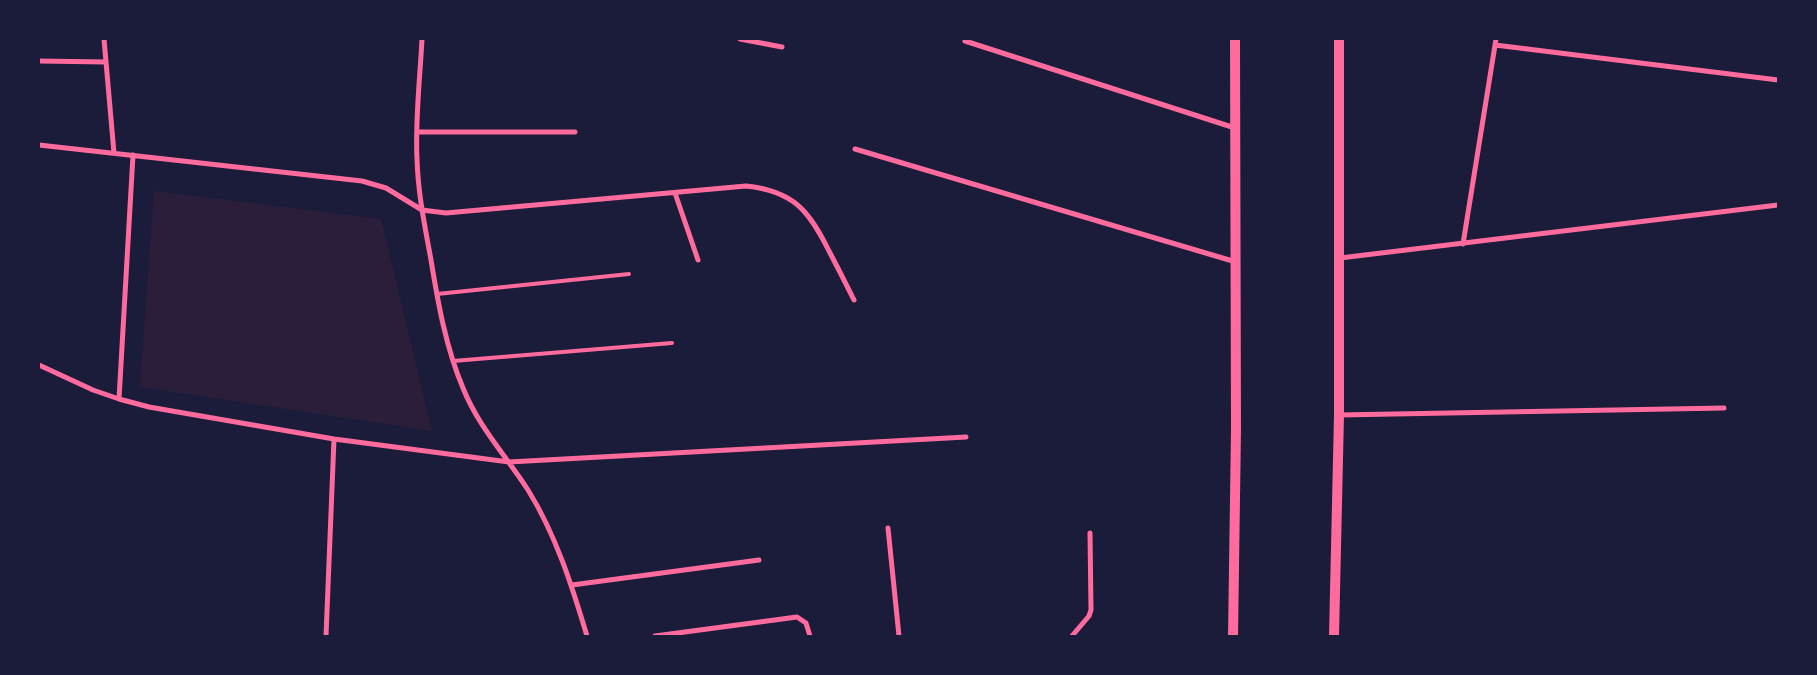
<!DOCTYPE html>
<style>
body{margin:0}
#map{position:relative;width:1817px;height:675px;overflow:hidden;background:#1b1b3a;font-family:"IBM Plex Sans",sans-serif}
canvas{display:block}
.frame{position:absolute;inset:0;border:40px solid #1b1b3a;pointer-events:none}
</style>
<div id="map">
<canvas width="1817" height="675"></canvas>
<div class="frame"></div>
</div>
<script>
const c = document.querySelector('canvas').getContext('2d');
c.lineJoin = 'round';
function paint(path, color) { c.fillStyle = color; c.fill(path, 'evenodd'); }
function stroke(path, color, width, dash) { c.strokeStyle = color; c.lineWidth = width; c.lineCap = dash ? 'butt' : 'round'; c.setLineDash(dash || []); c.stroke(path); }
const green = new Path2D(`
 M154 191 381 219 432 431 140 387Z`);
const service = new Path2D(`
 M437 294 629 274
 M453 361 672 343`);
const minor = new Path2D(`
 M104 39 114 153
 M422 39C420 79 415 119 417 159 418 194 425 227 431 260 438 303 446 348 463 388 478 426 506 456 528 490 556 535 572 586 587 636
 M740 39 782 47
 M965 41 1235 128
 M1495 45 1778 80
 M39 61 106 62
 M417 132H575
 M39 145 362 181 386 188 422 210 446 213 746 186C794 191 809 211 829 251 838 268 846 284 854 300
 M855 149 1236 262
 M133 155 119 399 149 407 334 439 509 462 966 437
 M675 193 698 260
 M1463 244 1496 39
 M1340 258 1778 205
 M39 365 93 390 119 399
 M1339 415 1724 408
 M888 528 899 636
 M572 585 759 560
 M326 636 334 439
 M655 636 797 617 806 623 810 636
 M1072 636 1089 616 1091 610 1090 533`);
const secondary = new Path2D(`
 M1233 636 1236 429 1235 39
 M1334 636 1339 415V39`);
paint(green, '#2a1e3b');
stroke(service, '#ff6b9d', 4);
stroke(minor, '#ff6b9d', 5);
stroke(secondary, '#ff6b9d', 10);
</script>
